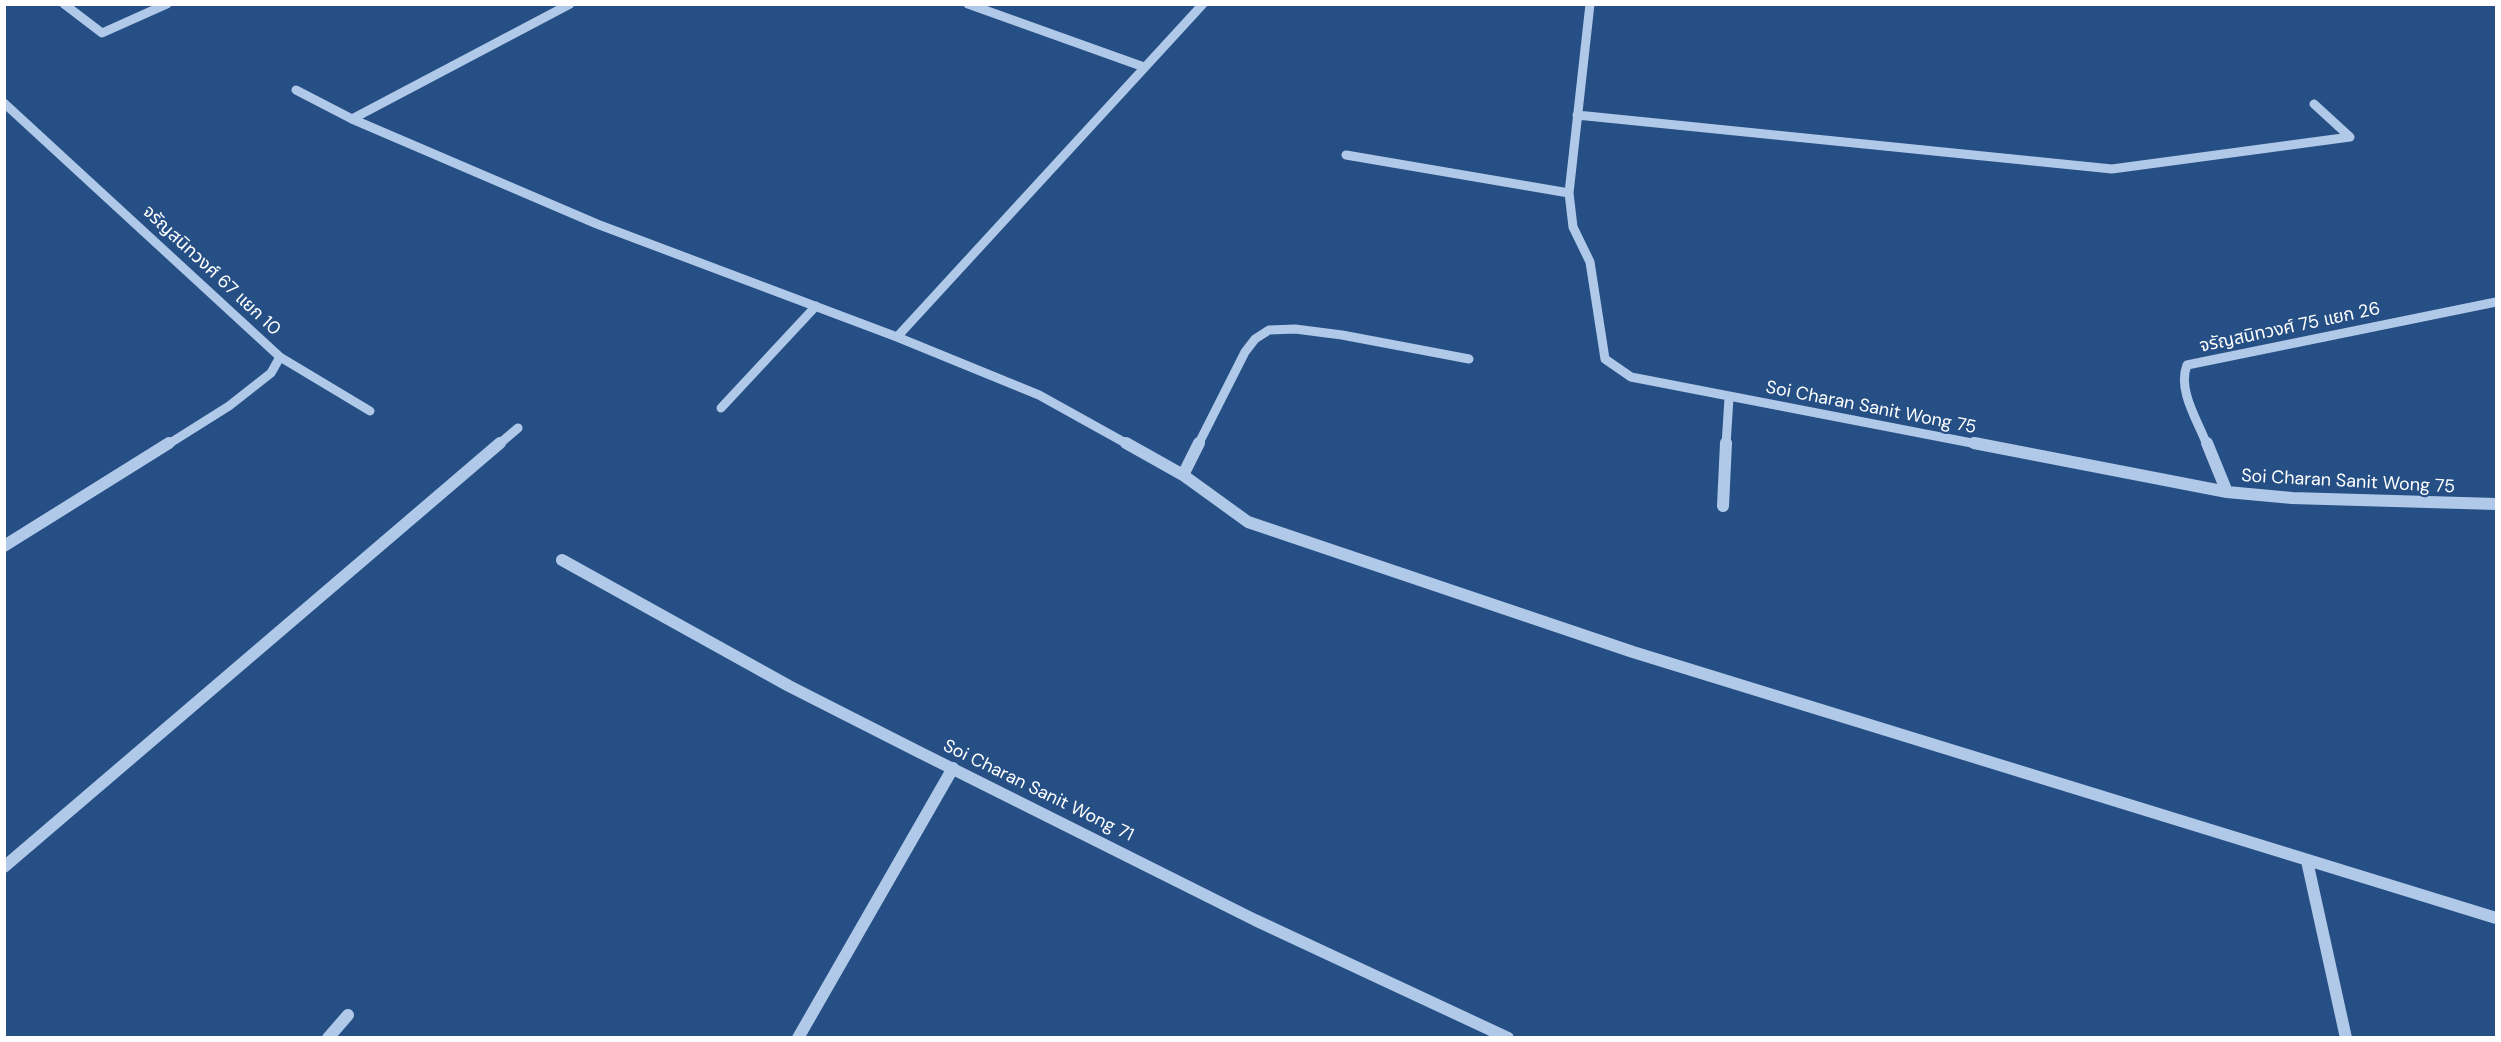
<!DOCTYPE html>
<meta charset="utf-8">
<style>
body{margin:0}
#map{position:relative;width:2501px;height:1042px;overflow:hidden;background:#265085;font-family:"DM Sans",sans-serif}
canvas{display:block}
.frame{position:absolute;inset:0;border:6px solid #fff;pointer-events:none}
</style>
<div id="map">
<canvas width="2501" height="1042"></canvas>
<div class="frame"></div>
</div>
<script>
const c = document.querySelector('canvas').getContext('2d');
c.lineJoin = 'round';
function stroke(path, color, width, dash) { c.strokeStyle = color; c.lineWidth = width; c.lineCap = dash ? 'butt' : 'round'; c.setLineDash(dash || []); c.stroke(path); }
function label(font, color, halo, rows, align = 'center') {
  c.font = font + ' "DM Sans","Noto Sans Thai",sans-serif'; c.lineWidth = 4.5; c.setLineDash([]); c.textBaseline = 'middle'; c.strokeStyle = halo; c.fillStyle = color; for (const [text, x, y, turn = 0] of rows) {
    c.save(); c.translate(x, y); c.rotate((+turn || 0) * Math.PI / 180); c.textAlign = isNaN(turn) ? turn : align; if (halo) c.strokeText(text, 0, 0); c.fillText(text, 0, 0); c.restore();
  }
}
const minorFar1 = new Path2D(`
 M64 4 102 33 167 4
 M968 4 1144 67
 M1590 4 1569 193 1573 227 1590 262 1605 359 1631 377 1982 445
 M296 90 352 119 597 224 897 337 1039 395 1129 445
 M4 103 280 357 271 373 229 406 167 445
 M2314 104 2350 137
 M1577 115 2112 169 2350 137
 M352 119 570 4
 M1346 155 1569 193
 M897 337 1203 4
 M280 357 370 411
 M721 408 816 306
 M498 445 518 428
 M1198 445 1245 352 1255 339 1269 330 1295 329 1342 335 1469 359
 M1726 445 1729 398
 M2207 445C2198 421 2177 390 2187 365L2496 302`);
const minor = new Path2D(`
 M1126 443 1183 475 1248 522 1633 652 2496 918
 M1974 443 2227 492 2292 498 2496 504
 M2207 443 2227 492
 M1183 475 1199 443
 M1723 506 1726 443
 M4 546 169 443
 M562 560 789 686 917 751 1255 920 1508 1038
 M2307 861 2346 1038
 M4 867 500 443
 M328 1038 348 1015
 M798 1038 953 768`);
const streetNames = [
 ["จรัญสนิทวงศ์ 67 แยก 10",211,271,43],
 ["จรัญสนิทวงศ์ 75 แยก 26",2290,328,-12],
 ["Soi Charan Sanit Wong 75",1871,408,11],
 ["Soi Charan Sanit Wong 75",2348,482,3],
 ["Soi Charan Sanit Wong 71",1038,791,26]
];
stroke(minorFar1, '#b0c9e8', 9);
stroke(minor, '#b0c9e8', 12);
label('18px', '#fff', '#265085', streetNames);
</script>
